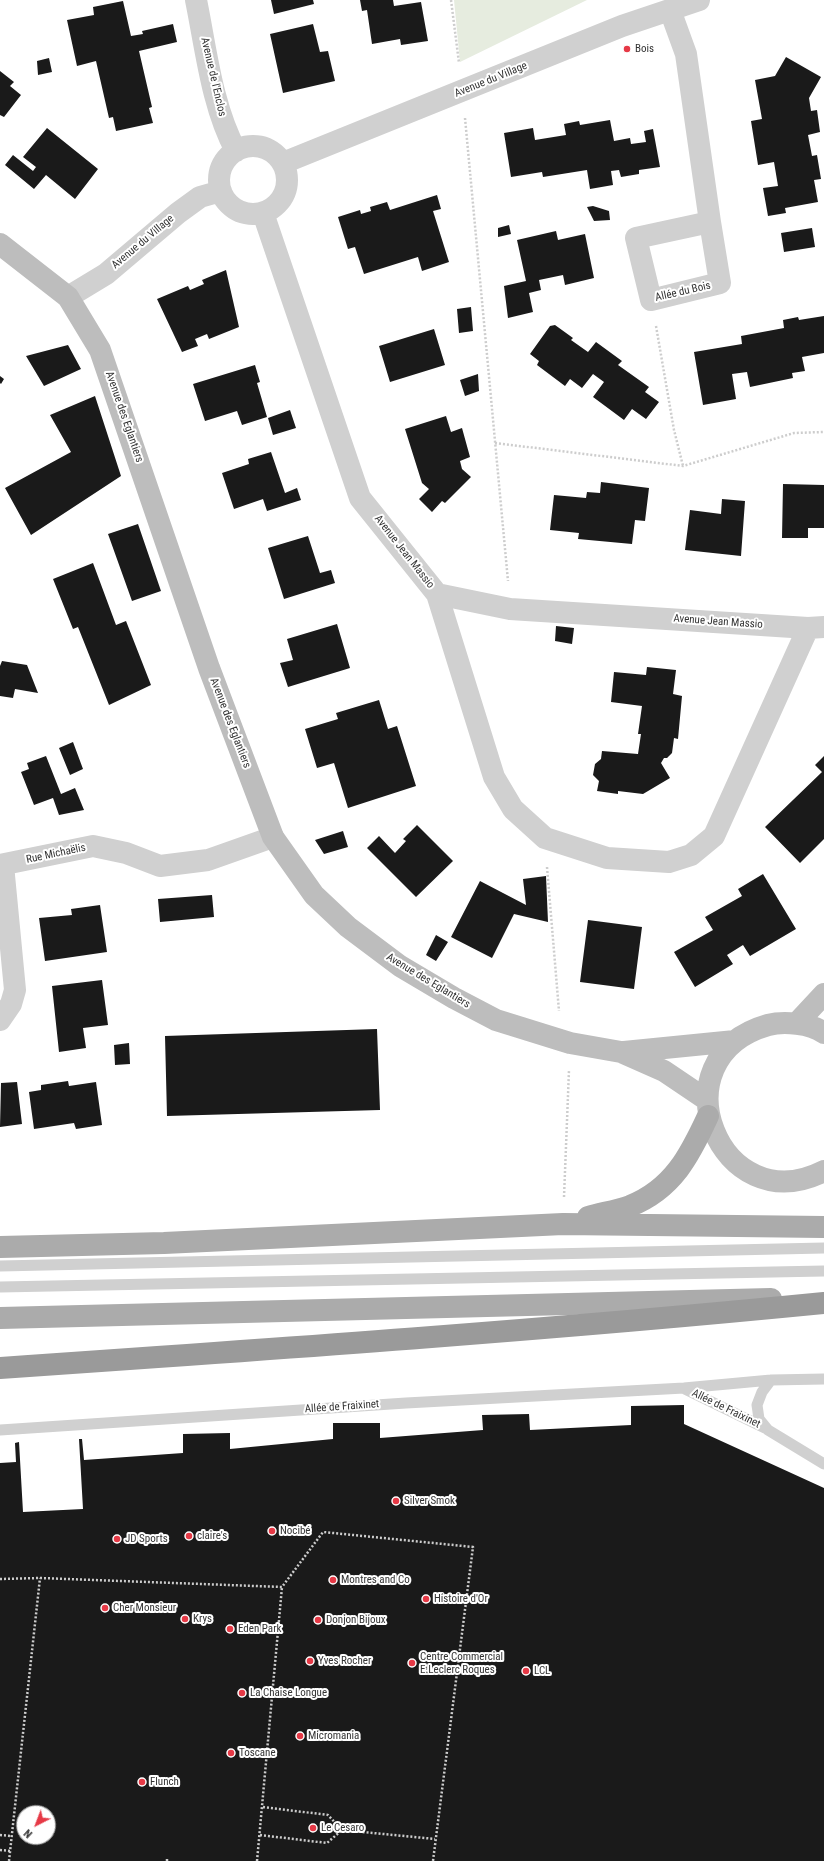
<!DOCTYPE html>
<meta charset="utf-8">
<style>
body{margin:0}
#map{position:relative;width:824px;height:1861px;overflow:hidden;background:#fff;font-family:"Roboto Condensed",sans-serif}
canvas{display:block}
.north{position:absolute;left:16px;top:1805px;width:40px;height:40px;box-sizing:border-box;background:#fff;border:1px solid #adadad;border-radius:50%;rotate:222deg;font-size:11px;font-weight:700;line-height:16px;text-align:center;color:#333}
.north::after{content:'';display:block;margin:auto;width:14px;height:18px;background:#e63946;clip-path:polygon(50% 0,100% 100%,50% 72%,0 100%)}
</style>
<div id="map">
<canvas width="824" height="1861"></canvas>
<div class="north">N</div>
</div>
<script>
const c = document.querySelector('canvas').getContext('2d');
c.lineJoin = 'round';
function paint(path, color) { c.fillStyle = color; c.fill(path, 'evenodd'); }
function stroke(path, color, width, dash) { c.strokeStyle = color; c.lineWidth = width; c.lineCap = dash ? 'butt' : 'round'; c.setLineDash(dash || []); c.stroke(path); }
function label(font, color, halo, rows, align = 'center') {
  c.font = font + ' "Roboto Condensed",sans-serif'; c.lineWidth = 4; c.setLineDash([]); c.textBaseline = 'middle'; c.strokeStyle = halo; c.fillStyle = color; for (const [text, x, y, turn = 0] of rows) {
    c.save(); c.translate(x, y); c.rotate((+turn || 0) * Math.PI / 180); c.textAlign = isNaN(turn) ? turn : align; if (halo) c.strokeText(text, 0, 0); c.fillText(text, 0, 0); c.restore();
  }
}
const green = new Path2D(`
 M454 0H587L460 62Z`);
const building = new Path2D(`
 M271 0H313L314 4 274 14Z
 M360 0H393L394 6 421 2 428 41 401 45 400 39 372 44 367 10 362 11Z
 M123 1 131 36 143 34 142 31 173 24 177 42 139 51 152 107 149 108 153 123 116 131 113 117 109 118 96 61 77 66 67 20 94 15 93 7Z
 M313 24 320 52 328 51 335 81 283 93 270 34Z
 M786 57 821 77 809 98 811 111 817 110 820 132 808 135 812 156 817 155 821 179 814 180 818 202 785 208 786 213 768 216 763 188 778 186 774 162 758 165 751 121 762 119 755 80 775 76Z
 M49 58 52 72 38 75 37 61Z
 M0 71 14 82 10 86 21 95 4 117 0 115Z
 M610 120 614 141 630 138 631 144 646 142 644 131 653 129 660 167 639 170V174L621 177 619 170 611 171 613 185 590 189 587 170 543 177 542 172 511 177 504 133 533 128 535 140 566 135 564 124 579 121 580 125Z
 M47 128 98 169 75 199 46 175 34 189 5 165 13 155 33 171 36 167 23 157Z
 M437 195 441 209 433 211 449 262 422 271 418 257 364 274 355 247 348 249 338 217 360 210 361 214 371 211 370 207 387 202 390 210Z
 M593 206 609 211 610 220 594 221 587 207Z
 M509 225 511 234 498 237V228Z
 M812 228 815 247 784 252 781 233Z
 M556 231 558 240 585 234 594 278 565 285 563 275 539 280 541 290 529 293 533 312 508 318 504 286 526 281 517 240Z
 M226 270 239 327 209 339 207 334 195 339 198 346 182 352 157 299 188 286 190 290 204 284 202 280Z
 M471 307 473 331 459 333 457 309Z
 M824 316V353L802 357 805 371 792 373 793 378 750 387 747 372 732 374 736 399 703 405 694 352 742 344 741 336 784 328 783 320 798 317 799 320Z
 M555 325 573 338 571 340 588 352 596 342 622 361 618 365 649 387 645 392 659 402 646 419 632 409 624 420 593 397 604 382 593 374 582 388 570 379 565 386 537 365 539 361 530 354 550 326Z
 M434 329 445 365 390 382 379 346Z
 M68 345 81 369 44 386 26 356Z
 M255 365 260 382 257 383 267 417 242 425 237 411 205 421 193 384Z
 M478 374 479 391 465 396 460 380Z
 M0 376 4 379 1 384 0 383Z
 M95 396 121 476 31 535 5 488 71 452 50 415Z
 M290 410 296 428 273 435 268 418Z
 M446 416 451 432 462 428 470 457 460 461 462 469 471 477 445 503 442 501 432 512 419 499 429 489 422 483 405 429Z
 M271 452 285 493 297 488 301 500 267 511 263 499 234 509 222 473 249 464 248 459Z
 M601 482 649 488 645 521 635 520 632 544 578 539 579 533 550 530 554 495 586 498 587 492 600 493Z
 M783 484 824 485V528H808V538H782Z
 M722 499 745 501 741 556 685 550 690 510 721 514Z
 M138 524 161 591 132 601 108 534Z
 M308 536 320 573 331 570 335 583 284 599 268 548Z
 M93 563 116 625 126 621 151 685 109 705 78 627 73 629 53 579Z
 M337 624 350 668 288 687 280 663 293 660 287 639Z
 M556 626 574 628 572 644 555 641Z
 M2 661 27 665 38 693 15 689 13 698 0 696V666Z
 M647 667 676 670 673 694 682 696 678 739 674 738 672 753 667 758H664L661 763 670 778 643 794 618 791V794L597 791 599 781 593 775 595 764 601 759 602 751 638 754 641 734H638L642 706 611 702 614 672 646 675Z
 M379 700 388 729 397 726 416 786 348 808 334 763 317 768 305 729 338 719 336 713Z
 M73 742 83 769 70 775 59 748Z
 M46 756 61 794 75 788 84 810 59 815 53 798 34 805 21 772 29 769 27 763Z
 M824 756V839L800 863 765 827 822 772 815 765Z
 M417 825 453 861 416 897 367 848 379 836 395 853 406 841 403 839Z
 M343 831 348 847 324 854 315 840Z
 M763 874 796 929 750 956 743 945 727 955 733 964 695 987 674 952 713 930 705 917 742 896 738 889Z
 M546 876 548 922 514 914 492 958 451 937 480 881 526 905 523 879Z
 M212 895 214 917 160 922 158 899Z
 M100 905 107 952 45 961 39 918 72 915 71 909Z
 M588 920 642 927 634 989 580 982Z
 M436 935 448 942 436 961 426 955Z
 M102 980 108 1025 83 1028 86 1048 59 1052 52 986Z
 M377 1029 380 1110 167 1116 165 1036Z
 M129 1043 130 1064 115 1065 114 1045Z
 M68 1081 69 1086 96 1082 102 1125 76 1129 74 1123 34 1129 29 1092 41 1090V1085Z
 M17 1082 22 1124 0 1127 1 1083Z
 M684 1405V1424L824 1488V1861H0V1463L16 1462 15 1443 19 1442 23 1512 83 1509 79 1439H82L84 1460 183 1453V1434L230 1433V1449L333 1439V1423H380V1438L483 1430 482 1415 529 1414 530 1430 631 1425V1406ZM24 1813H48V1837H24Z`);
const path = new Path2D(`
 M451 0 459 63
 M465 118 508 581
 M656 326 674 430 683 466
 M495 443 683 466 794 433 824 432
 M547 867 559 1011
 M564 1197 569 1070
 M0 1579 40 1578 282 1587 323 1532 473 1547 433 1861
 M263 1807 328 1815 342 1830
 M0 1835 11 1836
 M260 1835 327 1843 342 1830 435 1839
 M0 1850 11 1851
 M9 1861 40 1578
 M167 1861V1859
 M257 1861 282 1587`);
const lane = new Path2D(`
 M0 1266 824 1248
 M0 1287 824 1271
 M771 1380 762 1392 757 1405 759 1419 768 1430 824 1464
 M685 1389 765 1428
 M0 1430 406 1403 684 1388 771 1380 824 1379`);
const street = new Path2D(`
 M196 0C206 49 212 107 236 151
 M670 10 686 54 710 222 636 238 651 300 720 283 710 222
 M219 180a34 34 0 1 1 68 0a34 34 0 1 1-68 0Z
 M283 163 622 26 699 0
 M263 213 360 498 437 594 510 609 808 628 824 627
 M68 297 106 274 178 213 200 197 221 191
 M437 594 494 777 513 809 545 838 607 858 669 862 691 855 714 836 808 628
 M0 865 93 846 126 853 160 866 208 860 273 837
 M0 1020 11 1004 15 990 3 865`);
const secondary = new Path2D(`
 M0 244 68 297 100 350 209 668 273 837 314 895 348 927 400 966 454 998 496 1020 570 1043 621 1052 664 1071 707 1100
 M797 1023 824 994
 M824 1033C811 1023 783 1021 768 1025 653 1058 720 1224 824 1171
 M624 1052 735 1041`);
const primary = new Path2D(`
 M588 1217C602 1213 616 1211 630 1206 673 1189 690 1155 708 1116
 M0 1247 164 1243 563 1224 824 1227
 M0 1318 771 1299`);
const highway = new Path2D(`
 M0 1368C275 1349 550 1330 824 1303`);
const markers = [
 [627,49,4,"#e63946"],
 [396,1501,4,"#e63946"],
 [272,1531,4,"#e63946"],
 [189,1536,4,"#e63946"],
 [117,1539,4,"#e63946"],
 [333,1580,4,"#e63946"],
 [426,1599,4,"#e63946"],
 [105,1608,4,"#e63946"],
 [185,1619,4,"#e63946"],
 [318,1620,4,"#e63946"],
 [230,1629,4,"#e63946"],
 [310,1661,4,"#e63946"],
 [412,1663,4,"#e63946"],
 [526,1671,4,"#e63946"],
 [242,1693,4,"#e63946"],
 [300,1736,4,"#e63946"],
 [231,1753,4,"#e63946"],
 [142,1782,4,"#e63946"],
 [313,1828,4,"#e63946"]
];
const poiNames = [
 ["Bois",635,49],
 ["Silver Smok",404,1501],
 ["Nocibé",280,1531],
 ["claire's",197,1536],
 ["JD Sports",125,1539],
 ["Montres and Co",341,1580],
 ["Histoire d'Or",434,1599],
 ["Cher Monsieur",113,1608],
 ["Krys",193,1619],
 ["Donjon Bijoux",326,1620],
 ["Eden Park",238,1629],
 ["Centre Commercial",420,1657],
 ["E.Leclerc Roques",420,1670],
 ["Yves Rocher",318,1661],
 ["LCL",534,1671],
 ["La Chaise Longue",250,1693],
 ["Micromania",308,1736],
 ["Toscane",239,1753],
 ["Flunch",150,1782],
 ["Le Cesaro",321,1828]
];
const streetNames = [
 ["Avenue de l'Enclos",213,77,77],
 ["Avenue du Village",491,80,-22],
 ["Avenue du Village",143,242,-40],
 ["Allée du Bois",683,292,-13],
 ["Avenue des Eglantiers",124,417,71],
 ["Avenue Jean Massio",404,552,52],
 ["Avenue Jean Massio",718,622,4],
 ["Avenue des Eglantiers",230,723,69],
 ["Rue Michaëlis",56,854,-12],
 ["Avenue des Eglantiers",428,981,31],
 ["Allée de Fraixinet",342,1407,-4],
 ["Allée de Fraixinet",726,1409,26]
];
paint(green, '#e6ecdf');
paint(building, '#1a1a1a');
stroke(path, '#cdcdcd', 2.5, [2, 2]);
stroke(lane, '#d0d0d0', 11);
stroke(street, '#d0d0d0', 22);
stroke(secondary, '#bdbdbd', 22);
stroke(primary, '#ababab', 22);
stroke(highway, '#9a9a9a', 22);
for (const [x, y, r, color] of markers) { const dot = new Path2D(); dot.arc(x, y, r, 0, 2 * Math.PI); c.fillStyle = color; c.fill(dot); stroke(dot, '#fff', 1.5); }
label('11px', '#333', '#fff', poiNames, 'left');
label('11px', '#333', '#fff', streetNames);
</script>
